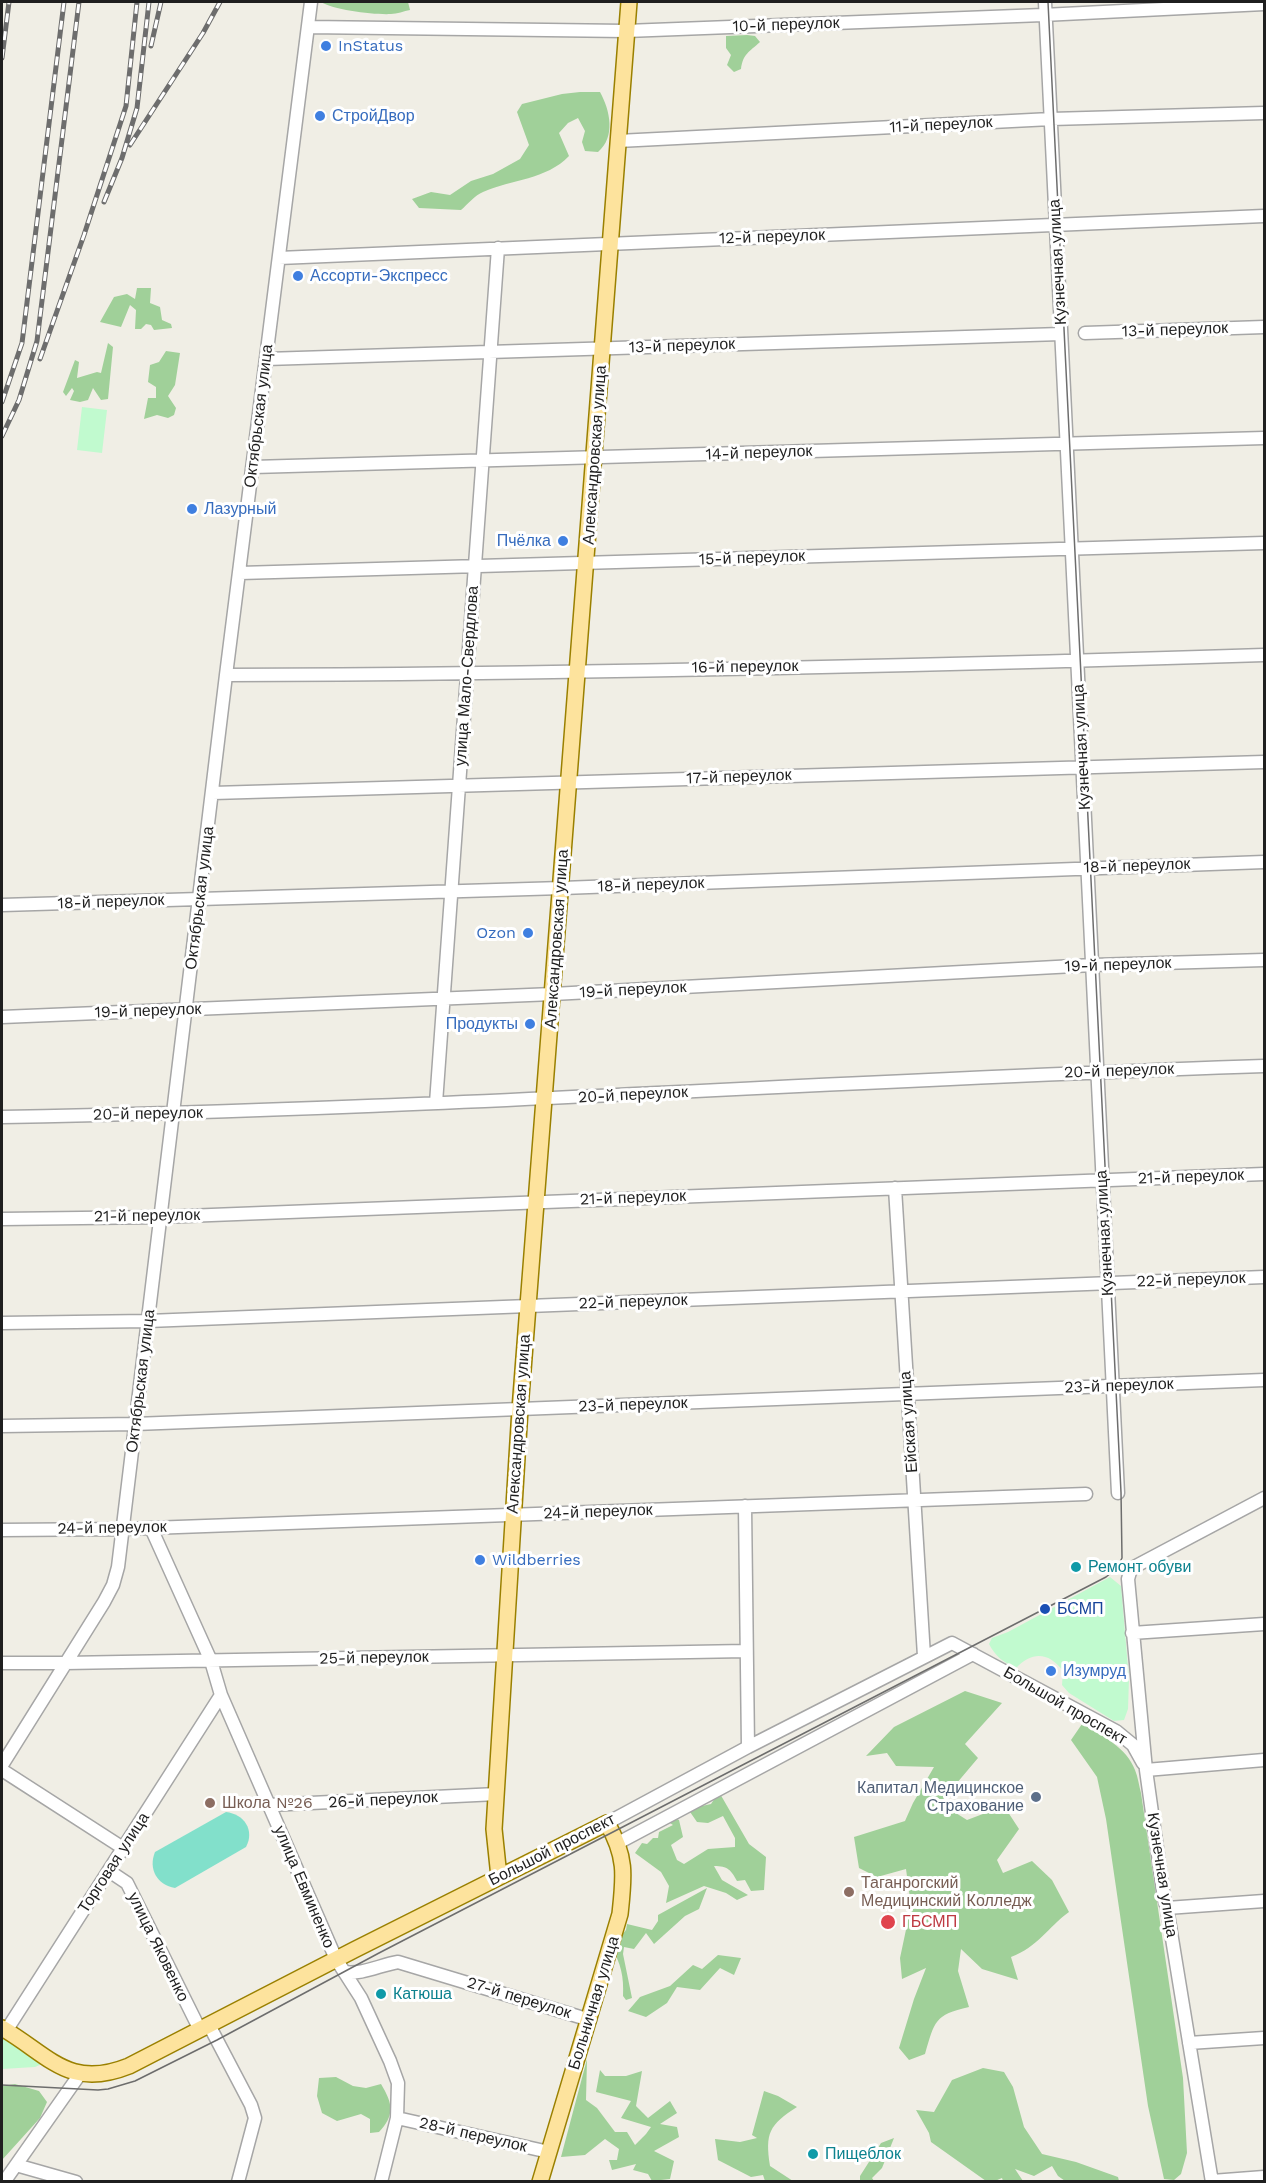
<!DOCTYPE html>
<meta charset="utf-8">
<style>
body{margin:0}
#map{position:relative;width:1266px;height:2183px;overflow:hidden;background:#f0eee5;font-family:"Work Sans",sans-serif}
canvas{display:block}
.frame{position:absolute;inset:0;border:3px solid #1f1f1f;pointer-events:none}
</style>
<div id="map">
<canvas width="1266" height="2183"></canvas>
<div class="frame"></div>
</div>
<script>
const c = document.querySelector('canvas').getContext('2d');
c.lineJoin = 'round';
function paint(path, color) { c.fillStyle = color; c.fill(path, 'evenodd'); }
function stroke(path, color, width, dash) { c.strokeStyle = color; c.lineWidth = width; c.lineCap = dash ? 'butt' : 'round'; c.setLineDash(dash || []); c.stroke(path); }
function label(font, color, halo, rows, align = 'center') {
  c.font = font + ' "Work Sans",sans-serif'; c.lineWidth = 6; c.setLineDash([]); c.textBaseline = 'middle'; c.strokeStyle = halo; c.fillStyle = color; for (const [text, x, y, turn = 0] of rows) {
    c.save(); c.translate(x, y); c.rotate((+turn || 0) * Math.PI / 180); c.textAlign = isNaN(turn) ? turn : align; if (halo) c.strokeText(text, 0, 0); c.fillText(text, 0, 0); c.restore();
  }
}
const forest = new Path2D(`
 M321 2H408L410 10C404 11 397 14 391 14 375 15 333 10 321 2Z
 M747 35 755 36 760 42C749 52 743 54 741 69L734 72 727 65 731 55 726 48V36Z
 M580 92H600C610 110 616 137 598 152L585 151 582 142 585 131 578 118 568 123 559 133 569 156C546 180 512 179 483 192 475 195 468 204 461 210L419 208 412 199 431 192 450 195 471 181 493 174 520 159 529 145 517 112 522 104 562 94Z
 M137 288H151L150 303 160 307 162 320 171 324 172 328 154 330 151 325 146 324 141 329H135L136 310 130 305 121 327 100 322 114 297 127 294 135 299Z
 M108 343 113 347 108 399 101 400 93 388 88 400 80 402 70 400 74 391 72 388 66 396 63 392 75 360 79 362 77 378 97 372 101 373Z
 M166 351 180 353 175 385 168 396 176 408 174 415 168 418 157 415 144 419 148 398H156V387L148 382 150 365 159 362Z
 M965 1691 1002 1703 965 1744 978 1758 940 1803 967 1820 1004 1806 1019 1829 997 1860 1003 1873 1032 1861 1052 1880 1069 1912C1047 1928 1038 1947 1011 1957L1018 1980 982 1969 961 1949 958 1971 969 2007C934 2015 935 2021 925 2054L909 2060 899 2048 914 1999 926 1968 902 1979 900 1958 911 1906 906 1869 877 1877 859 1868 854 1837 905 1821 913 1803 934 1767 896 1766 887 1753 866 1756 894 1727Z
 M1082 1724C1102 1735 1127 1748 1135 1770 1138 1777 1139 1786 1141 1793L1183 2078 1187 2153 1181 2174 1174 2180 1164 2179 1148 2106 1106 1819 1097 1777 1071 1740Z
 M719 1792 749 1844 766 1857 764 1890 751 1891 745 1880 737 1881C731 1870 728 1866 714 1866L722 1880 748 1895 737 1900 726 1893 704 1886 666 1903 669 1886 661 1872 635 1853 642 1843 647 1844 653 1838H658L659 1832 673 1825 667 1821 675 1818 679 1820 683 1837 671 1845 677 1860 684 1864 708 1849 735 1847V1838L723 1816 708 1823 697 1822 688 1809 711 1804Z
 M707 1888 699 1909 685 1916 654 1944 646 1933 634 1949 624 1947 623 1954 632 1998 626 2000 623 1996C624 1977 621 1963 611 1947L626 1930 627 1924 652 1930 658 1921V1915Z
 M718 1955 741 1958 734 1975 720 1968 700 1990 677 1987 667 2003 646 2017 628 2011 640 1997 670 1986 693 1965 702 1969Z
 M587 2059 586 2100 597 2108 615 2132H627L635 2145 646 2134 651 2127 621 2118 631 2101 596 2092 600 2070 605 2076H626L642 2071 636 2106 648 2118 670 2101 677 2113 660 2124 677 2127 679 2137 654 2151 674 2161 670 2179 652 2181 648 2174 633 2170 636 2164 612 2170 609 2160H617L619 2149 605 2139 585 2155 561 2157Z
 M983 2068 1004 2072 1013 2087 1024 2127 1042 2154 1076 2162 1118 2177 1119 2181H1065L1058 2176 1052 2166 1034 2176 1015 2169 1023 2181H1003L1002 2178 995 2181H986L931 2142 929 2133 916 2110 934 2112 952 2080Z
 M336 2077 353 2086 366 2088 381 2084C393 2104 395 2115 379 2132L370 2133V2119L361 2114 337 2121 322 2113 317 2096 319 2078Z
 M15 2084 39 2091 47 2102 40 2118 2 2160V2086Z
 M764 2091 778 2096 797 2107C769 2125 765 2133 770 2166L793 2181H765L763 2175 751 2177 718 2160 715 2139 740 2142 757 2138 752 2135Z
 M894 2138 882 2168 872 2178 874 2181H860V2176L881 2143Z`);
const park = new Path2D(`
 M82 407 107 410 102 453 77 450Z
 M1110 1577 1121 1586 1129 1679 1128 1709 1124 1720 1114 1721 1069 1693 1062 1685 1063 1671C1049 1652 1032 1651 1016 1668 1004 1663 995 1656 989 1644L992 1638 1008 1632Z
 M2 2034 44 2063 35 2067 2 2069Z`);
const pitch = new Path2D(`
 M226 1812C244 1814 255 1830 246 1847L175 1888C157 1885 148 1869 155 1852Z`);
const minor = new Path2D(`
 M1045 2 1118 1493
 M308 27 626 31 1043 15 1264 4
 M618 141 1051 119 1264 113
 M279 258 1264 216
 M1085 333 1264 327
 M266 359 1061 334
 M253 467 1264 438
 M240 573 1264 543
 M226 675C572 674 919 666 1264 655
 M213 793 1264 762
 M2 905 562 888 1264 862
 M2 1017 553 994 1093 965 1264 960
 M436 1103 498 248
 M2 1117C423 1110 843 1080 1264 1066
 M895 1188 924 1656
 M2 1219 160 1217 1264 1174
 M2 1323 148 1321 1264 1277
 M2 1426 135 1424 1264 1380
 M745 1506 748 1747
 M151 1528 211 1661 221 1695 336 1959 361 1998 390 2061 398 2083 397 2118 381 2182
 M2 1530 123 1529 1086 1494
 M1132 1633 1264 1624
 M2 1663H65L746 1651
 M2 1765 104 1602 113 1585 118 1567 226 675 311 2
 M2 1770 123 1848
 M1146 1770 1264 1760
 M269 1805 497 1794
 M607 1823 748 1747 952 1643 1116 1731 1133 1745 1143 1763
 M618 1843 973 1654
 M109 1871 127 1883 200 2030
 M1167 1908 1264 1901
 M344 1972C362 1975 380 1965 398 1962L590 2020
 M209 2025 251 2105 255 2118 238 2182
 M6 2031 221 1695
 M1189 2043 1264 2038
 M397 2118 549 2152
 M16 2165 76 2182
 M1212 2181 1264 2177
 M4 2182 80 2074
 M1212 2182 1167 1908 1164 1898 1146 1770 1128 1579 1130 1572 1134 1567 1264 1498`);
const major = new Path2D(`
 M499 1877 494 1829 520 1409 629 2
 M2 2028C50 2056 69 2090 129 2066L354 1950 607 1823C627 1857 624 1877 620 1914L540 2182`);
const tram = new Path2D(`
 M2 2085 98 2090 108 2089 135 2081 217 2040 379 1953 1106 1577 1116 1569 1122 1558 1121 1492 1048 2`);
const rail = new Path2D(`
 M151 46 161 2
 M2 58 9 2
 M130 145 203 33 220 2
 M104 202 122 158 137 108 149 2
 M40 359 84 235 126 106 137 2
 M2 402 22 343 64 2
 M2 436 19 400 37 341 79 2`);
const markers = [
 [326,46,6,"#3f7fe0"],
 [320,116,6,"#3f7fe0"],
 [298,276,6,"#3f7fe0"],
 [192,509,6,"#3f7fe0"],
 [563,541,6,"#3f7fe0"],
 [528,933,6,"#3f7fe0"],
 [530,1024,6,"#3f7fe0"],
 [480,1560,6,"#3f7fe0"],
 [1076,1567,6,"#0f9aa8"],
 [1045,1609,6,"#1a4fb4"],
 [1051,1671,6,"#3f7fe0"],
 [1036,1797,6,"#5c6f8a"],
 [210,1803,6,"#8d6e63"],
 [849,1892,6,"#8d6e63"],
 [888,1922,8,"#e0444e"],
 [381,1994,6,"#0f9aa8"],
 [813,2154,6,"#0f9aa8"]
];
const streetNames = [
 ["10-й переулок",786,25,-2],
 ["11-й переулок",941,125,-3],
 ["12-й переулок",772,237,-2],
 ["Кузнечная улица",1058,262,-93],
 ["13-й переулок",1175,330,-2],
 ["13-й переулок",682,346,-2],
 ["Октябрьская улица",259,416,-83],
 ["14-й переулок",759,453,-2],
 ["Александровская улица",595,455,-86],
 ["15-й переулок",752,558,-2],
 ["16-й переулок",745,667,-1],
 ["улица Мало-Свердлова",467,676,-86],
 ["Кузнечная улица",1082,747,-93],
 ["17-й переулок",739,777,-2],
 ["18-й переулок",1137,866,-2],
 ["18-й переулок",651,885,-2],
 ["Октябрьская улица",200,898,-83],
 ["18-й переулок",111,902,-2],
 ["Александровская улица",557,939,-86],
 ["19-й переулок",1118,965,-2],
 ["19-й переулок",633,990,-3],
 ["19-й переулок",148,1011,-2],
 ["20-й переулок",1119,1071,-2],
 ["20-й переулок",633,1095,-3],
 ["20-й переулок",148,1114,-1],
 ["21-й переулок",1191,1177,-2],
 ["21-й переулок",633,1198,-2],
 ["21-й переулок",147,1216,-1],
 ["Кузнечная улица",1105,1233,-93],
 ["22-й переулок",1191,1280,-2],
 ["22-й переулок",633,1302,-2],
 ["Октябрьская улица",141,1381,-83],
 ["23-й переулок",1119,1386,-2],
 ["23-й переулок",633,1405,-2],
 ["Ейская улица",909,1422,-94],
 ["Александровская улица",519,1424,-86],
 ["24-й переулок",598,1512,-2],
 ["24-й переулок",112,1528,-1],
 ["25-й переулок",374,1658,-1],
 ["Большой проспект",1065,1706,30],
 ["26-й переулок",383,1800,-3],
 ["Большой проспект",552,1850,-27],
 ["Торговая улица",114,1863,-57],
 ["Кузнечная улица",1162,1875,81],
 ["улица Евминенко",304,1887,67],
 ["улица Яковенко",158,1947,64],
 ["27-й переулок",519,1998,17],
 ["Больничная улица",594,2003,-73],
 ["28-й переулок",473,2135,13]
];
const shopNames = [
 ["InStatus",338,46],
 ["СтройДвор",332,116],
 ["Ассорти-Экспресс",310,276],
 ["Лазурный",204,509],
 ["Пчёлка",551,541,"right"],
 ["Ozon",516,933,"right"],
 ["Продукты",518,1024,"right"],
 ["Wildberries",492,1560],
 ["Изумруд",1063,1671]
];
const cultureNames = [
 ["Ремонт обуви",1088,1567],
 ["Катюша",393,1994],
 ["Пищеблок",825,2154]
];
const transitNames = [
 ["БСМП",1057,1609]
];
const serviceNames = [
 ["Капитал Медицинское",1024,1788],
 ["Страхование",1024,1806]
];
const educationNames = [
 ["Школа №26",222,1803],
 ["Таганрогский",861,1883],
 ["Медицинский Колледж",861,1901]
];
const healthNames = [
 ["ГБСМП",902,1922]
];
paint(forest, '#a0d099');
paint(park, '#c1facf');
paint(pitch, '#82e0cb');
stroke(minor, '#a6a6a6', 15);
stroke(major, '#9a8000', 18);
stroke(minor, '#fff', 12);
stroke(major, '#fde39d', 15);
stroke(tram, '#6d6d6d', 1.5);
stroke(rail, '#6d6d6d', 5);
stroke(rail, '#fff', 3, [9]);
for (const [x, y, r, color] of markers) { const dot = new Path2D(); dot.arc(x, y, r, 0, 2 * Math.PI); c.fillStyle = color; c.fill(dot); stroke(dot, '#fff', 2); }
label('16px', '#1f1f1f', '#fff', streetNames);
label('16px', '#366cbe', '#fff', shopNames, 'left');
label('16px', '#0d838f', '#fff', cultureNames, 'left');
label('16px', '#164399', '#fff', transitNames, 'left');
label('16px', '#4e5e75', '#fff', serviceNames, 'right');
label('16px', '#785e54', '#fff', educationNames, 'left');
label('16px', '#be3a42', '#fff', healthNames, 'left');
</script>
